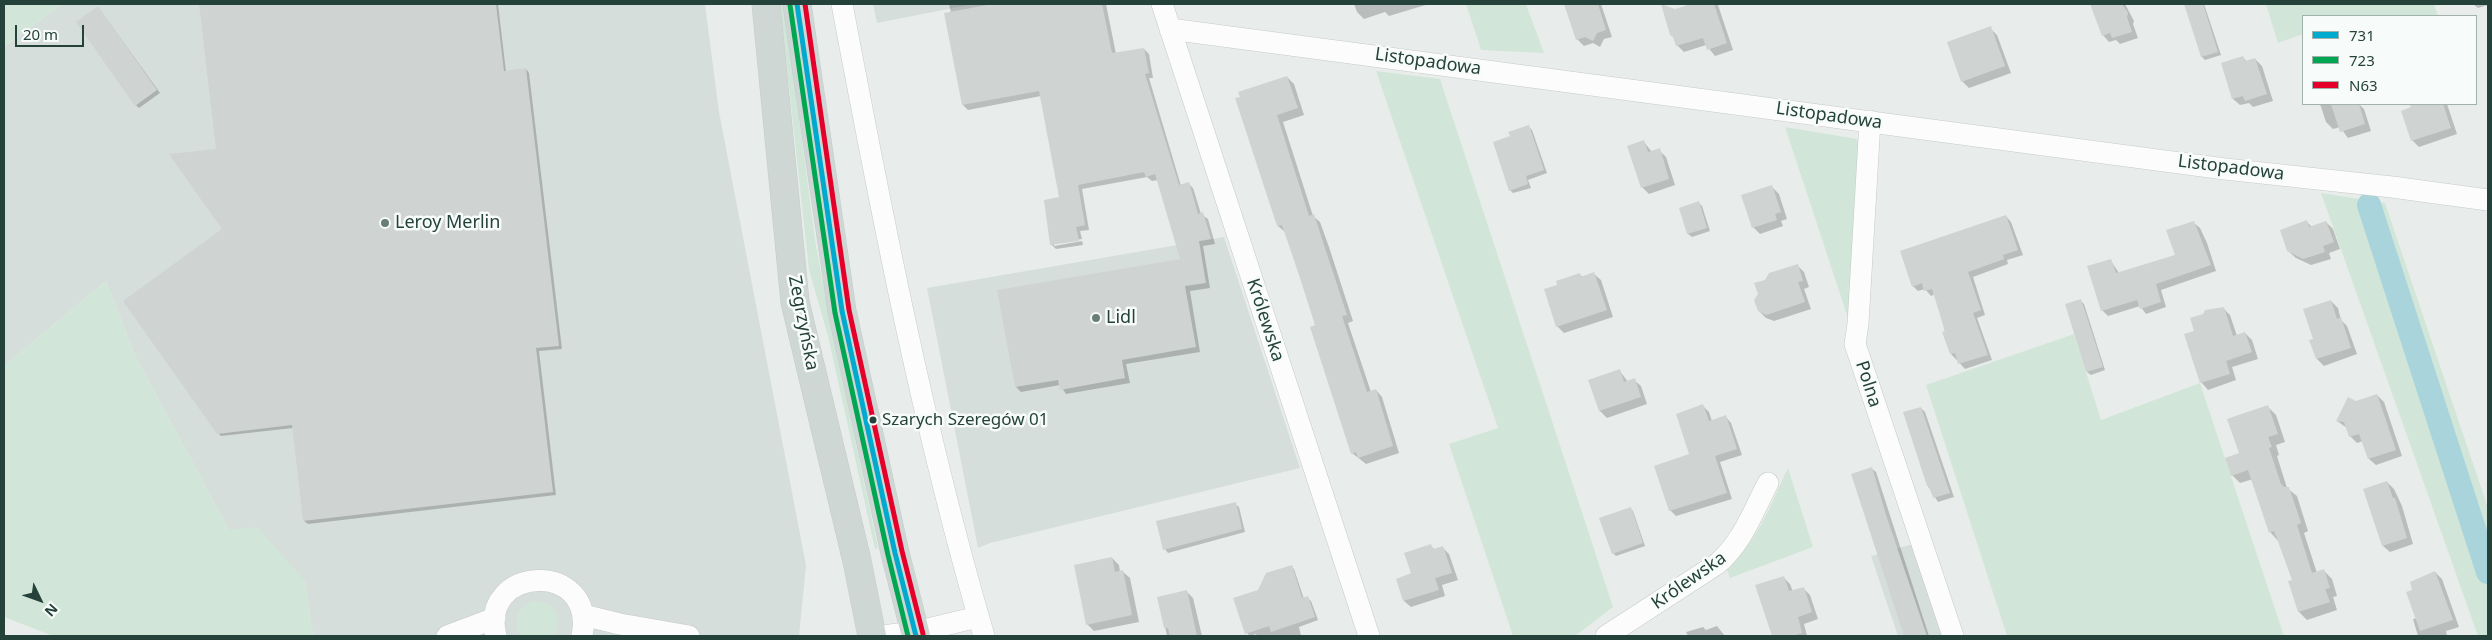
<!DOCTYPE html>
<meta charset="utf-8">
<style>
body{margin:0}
#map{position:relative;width:2492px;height:640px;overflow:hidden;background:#e8edeb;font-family:"Noto Sans",sans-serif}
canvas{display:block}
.frame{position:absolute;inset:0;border:5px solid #24423a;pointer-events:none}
.legend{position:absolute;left:2302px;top:15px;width:175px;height:90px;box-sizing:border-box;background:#f7fbf9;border:1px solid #a3b1ad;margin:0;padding:6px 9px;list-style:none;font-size:15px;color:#24423a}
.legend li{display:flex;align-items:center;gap:10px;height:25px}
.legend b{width:25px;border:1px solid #a3b1ad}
.north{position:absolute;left:15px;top:575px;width:50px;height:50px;-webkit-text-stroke:4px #f7fbf9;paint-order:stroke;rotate:132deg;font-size:14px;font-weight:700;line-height:20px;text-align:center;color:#24423a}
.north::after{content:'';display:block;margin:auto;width:18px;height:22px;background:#24423a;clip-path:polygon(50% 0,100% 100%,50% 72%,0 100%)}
.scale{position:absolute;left:15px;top:25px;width:69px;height:22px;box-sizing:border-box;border:2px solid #24423a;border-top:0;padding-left:6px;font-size:15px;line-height:18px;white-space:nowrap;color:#24423a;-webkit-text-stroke:4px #f7fbf9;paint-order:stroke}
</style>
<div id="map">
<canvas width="2492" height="640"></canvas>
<div class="frame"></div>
<ul class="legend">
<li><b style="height:6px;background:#00a9ce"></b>731</li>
<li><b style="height:6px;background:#00a651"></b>723</li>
<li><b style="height:6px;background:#e4002b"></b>N63</li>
</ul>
<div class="north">N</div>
<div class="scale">20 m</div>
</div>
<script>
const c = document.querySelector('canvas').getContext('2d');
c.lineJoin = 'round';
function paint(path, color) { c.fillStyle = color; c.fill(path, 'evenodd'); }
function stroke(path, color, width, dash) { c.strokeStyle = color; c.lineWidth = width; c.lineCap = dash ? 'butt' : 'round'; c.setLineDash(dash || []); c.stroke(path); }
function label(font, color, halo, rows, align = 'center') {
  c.font = font + ' "Noto Sans",sans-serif'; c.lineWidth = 5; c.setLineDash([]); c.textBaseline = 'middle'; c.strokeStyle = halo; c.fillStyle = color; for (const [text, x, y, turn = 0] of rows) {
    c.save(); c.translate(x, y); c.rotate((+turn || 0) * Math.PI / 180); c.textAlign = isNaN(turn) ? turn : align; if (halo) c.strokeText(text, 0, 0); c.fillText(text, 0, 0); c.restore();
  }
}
const built = new Path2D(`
 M62 4H705L719 112 806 565 799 636H313L305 581 229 530 135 356 106 281 4 366V47Z
 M873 4H974L877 23Z
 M1224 237 1300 468 990 543 978 548 927 288Z
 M1913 544 1945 636H1898L1871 556Z`);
const green = new Path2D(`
 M4 4H62L4 47Z
 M780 4H784L816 246 832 331 878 548 875 549 828 336 809 270Z
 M1466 4H1526L1544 53 1481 50Z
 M2266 4H2434L2438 16H2303V34L2278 43Z
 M1376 71 1440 79 1613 607 1575 636H1513L1449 444 1498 428Z
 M1785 127 1857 139 1859 144 1850 324Z
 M2321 193 2385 203 2488 508V636H2478Z
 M106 281 135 356 229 530 257 527 305 581 313 635 53 636 4 617V366Z
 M2074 334 2101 420 2200 383 2284 636H2007L1926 385Z
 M1788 468 1813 547 1730 578 1726 567C1758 543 1771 503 1788 468Z
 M533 601C554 601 565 618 554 636L520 635C513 619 518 607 533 601Z`);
const shadow = new Path2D(`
 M200 4H498L506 72 526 69 529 73 562 349 539 351 556 495 308 524 304 521 293 428 221 436 218 433 224 230 218 150Z
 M949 4H1106L1116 54 1144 49 1149 54 1153 78H1149L1181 186 1188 183 1193 188 1201 214 1208 219 1215 244 1203 246 1210 288 1190 291 1200 352 1126 364 1130 383 1066 394 1060 385 1021 392 1016 387 1182 260 1158 180 1152 181 1147 177 1082 189 1089 230 1080 231 1082 239 1054 243V246L1082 241 1083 245 1056 249 1051 244 1061 198 1041 96 968 110 963 105 946 14 951 13Z
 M1354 4H1429L1389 16 1385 12 1364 19 1357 12Z
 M1565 4H1601L1612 37 1604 39 1600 47 1593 43 1584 46 1577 39Z
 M1695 4 1718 5 1733 50 1715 56 1706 45 1684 52 1677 45 1675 10Z
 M2092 4H2125L2134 21 2133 24 2138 38 2120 44 2116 40 2109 42 2103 35Z
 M2204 4 2221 55 2205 60 2202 57 2185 5Z
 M2473 4H2488V5L2478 8Z
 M98 7 160 93 139 108 136 105Z
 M1990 28 1997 35 2011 73 1969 88 1962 81Z
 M2243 57 2247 62 2255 59 2262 66 2273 101 2253 107 2249 103 2240 105 2233 99Z
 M1287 77 1294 84 1304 115 1283 122 1313 216 1320 222 1329 247 1353 321 1348 323 1371 392 1376 390 1382 397 1399 453 1366 464 1352 453 1317 326 1285 232 1278 226 1237 99Z
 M2320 104H2359L2364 109 2371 131 2348 138 2340 127 2333 129 2326 122Z
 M2411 104H2447L2457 134 2419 147 2412 140Z
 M1529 127 1532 130 1547 173 1528 180 1531 188 1513 193 1510 190 1511 137Z
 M1644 142 1652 152 1659 150 1666 157 1675 185 1649 194 1642 187Z
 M1772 187 1779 194 1787 219 1781 221 1783 226 1760 234 1753 227Z
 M1699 203 1702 206 1710 231 1692 237 1688 234 1681 209Z
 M2006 216 2011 222 2023 255 2007 260 2008 264 1973 277 1985 315 1977 318 1992 360 1965 369 1951 354 1935 294 1931 296 1925 289 1918 291 1913 286Z
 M2307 222 2312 227 2326 222 2333 229 2340 249 2329 253 2331 259 2311 265 2296 258 2288 251Z
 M2194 223 2200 228 2207 243 2216 271 2161 290 2166 307 2146 314 2140 306 2108 316 2102 310 2111 261 2119 273 2176 255Z
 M1797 265 1804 272 1809 287 1804 289 1811 309 1774 321 1766 318 1759 311 1766 281Z
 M1594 274 1601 280 1613 317 1564 333 1557 326 1559 286 1580 275 1583 277Z
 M2080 300 2084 304 2105 370 2091 375 2087 372Z
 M2331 301 2338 308 2341 320 2347 326 2357 354 2324 366 2317 359 2314 339Z
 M2223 308 2230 315 2237 336 2245 333 2252 340 2258 359 2232 367 2236 380 2208 390 2202 383 2186 335 2196 332 2203 315Z
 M1620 371 1628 382 1634 380 1641 386 1647 404 1607 418 1600 411 1590 381Z
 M2377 395 2384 402 2402 456 2376 465 2369 459 2363 441 2357 443 2350 436 2347 428 2337 421 2356 402Z
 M1703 406 1709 412 1712 421 1726 417 1731 423 1742 455 1720 462 1732 499 1676 516 1670 510 1691 455Z
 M2268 407 2276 415 2285 442 2276 445 2279 455 2277 456 2287 488 2297 496 2308 531 2304 533 2317 573 2324 571 2332 579 2337 596 2333 597 2337 610 2307 620 2299 612 2293 580 2279 542 2271 533 2253 479 2240 483 2232 475 2240 454Z
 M1921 408 1925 412 1954 497 1938 502 1928 486Z
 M1871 468 1876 472 1929 636H1905L1852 475Z
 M2387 482 2394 489 2402 506 2413 544 2390 552 2383 546Z
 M1235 504 1239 507 1245 532 1168 553 1165 549Z
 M1630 508 1633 511 1645 546 1616 556 1613 553Z
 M1431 546 1435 550 1443 548 1449 554 1458 580 1442 585 1445 596 1411 607 1404 601Z
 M1112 558 1119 565 1120 572H1123L1130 578 1139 622 1094 631 1087 624Z
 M1291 566 1294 569 1304 599 1308 598 1311 601 1318 620 1299 627 1301 636H1257L1256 634 1250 636 1247 633 1259 591Z
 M2435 572 2442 579 2459 627 2446 631 2447 636H2418L2413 619 2417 618 2414 590Z
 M1783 577 1790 584 1793 592 1803 588 1810 595 1818 619 1804 624 1807 636H1774L1757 586Z
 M1186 591 1193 598 1202 636H1167L1159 598Z
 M1717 626 1725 636H1688L1686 632 1703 627 1706 630Z`);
const canal = new Path2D(`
 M2369 205 2488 572`);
const building = new Path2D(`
 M199 4H496L504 71 526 68 559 346 536 348 553 492 303 521 292 425 217 434 123 301 222 229 169 154 216 149Z
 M993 4H1102L1112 53 1144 48 1149 73 1145 74 1179 185 1189 182 1198 214 1203 212 1211 239 1199 241 1206 283 1185 286 1196 347 1122 360 1125 378 1060 390 1058 380 1015 387 997 290 1180 259 1155 174 1146 177 1144 172 1078 185 1085 225 1076 227 1079 241 1050 245 1044 200 1059 197 1039 91 962 105 944 13Z
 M1564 4H1598L1606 30 1597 33 1593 41 1585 37 1576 40Z
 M1661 4 1675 9 1691 4H1714L1727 43 1707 50 1703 38 1676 46 1673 37 1670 35Z
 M2090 4H2122L2128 13 2127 17 2132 32 2112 38 2110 33 2102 36Z
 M2184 4H2203L2218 52 2201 57Z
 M98 6 157 90 135 106 76 22Z
 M1991 26 2005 66 1961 82 1947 42Z
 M2243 56 2245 61 2255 58 2267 94 2245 101 2243 96 2232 99 2221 63Z
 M1287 76 1298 108 1277 115 1309 216 1314 214 1322 239 1347 315 1342 316 1367 392 1376 389 1393 446 1358 458 1356 452 1351 454 1310 327 1315 325 1299 275 1282 225 1277 226 1235 98 1240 97 1238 92Z
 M2331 104H2359L2365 124 2340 132Z
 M2409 104H2443L2451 128 2411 141 2401 111 2411 107Z
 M1529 125 1544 170 1526 176 1528 184 1509 191 1493 142 1510 136 1508 132Z
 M1644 140 1648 152 1660 148 1669 179 1641 188 1627 146Z
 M1772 185 1781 212 1775 214 1777 220 1752 228 1741 195Z
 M1699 201 1707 228 1687 234 1679 208Z
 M2006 215 2018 250 2003 255 2004 259 1968 272 1981 310 1973 313 1988 355 1958 364 1955 353 1950 354 1942 332 1945 331 1932 289 1924 291 1922 283 1912 287 1900 251Z
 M2307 220 2309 227 2326 221 2334 242 2323 246 2325 252 2303 259 2287 251 2280 230Z
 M2194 221 2211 265 2156 284 2161 302 2140 309 2137 300 2101 311 2087 266 2111 259 2116 273 2175 255 2166 230Z
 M1798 264 1803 281 1798 282 1805 302 1766 315 1758 311 1754 300 1758 294 1754 283 1765 280 1769 273Z
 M1594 272 1607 310 1556 327 1544 289 1557 285 1556 281 1580 273 1581 277Z
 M2081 299 2103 367 2086 372 2065 304Z
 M2331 300 2337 319 2341 317 2351 348 2316 359 2309 340 2313 339 2303 309Z
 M2224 307 2233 336 2245 332 2252 352 2226 361 2230 374 2200 383 2184 334 2194 331 2190 318 2203 314 2205 310Z
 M1620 369 1624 382 1635 378 1641 397 1599 411 1588 380Z
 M2377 394 2396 450 2368 459 2359 434 2349 437 2344 422 2336 421 2348 397 2356 401Z
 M1703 404 1709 421 1726 415 1737 449 1715 456 1727 493 1669 511 1654 466 1689 454 1676 414Z
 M2268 405 2278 434 2268 437 2272 447 2269 448 2281 484 2284 487H2289L2301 523 2297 525 2312 573 2324 569 2330 588 2325 589 2330 602 2298 612 2288 581 2292 580 2276 536 2274 531 2269 533 2248 470 2231 476 2225 458 2239 453 2227 419Z
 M1921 407 1950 493 1933 498 1929 486H1927L1903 412Z
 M1872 467 1886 515 1927 636H1904L1851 474Z
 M2387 481 2393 498H2395L2407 538 2382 546 2363 489Z
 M1236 502 1242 529 1163 550 1156 521Z
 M1631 507 1643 543 1612 554 1599 518Z
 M1431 544 1433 549 1443 546 1452 573 1435 578 1439 590 1403 601 1396 579 1411 573 1404 553Z
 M1112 557 1115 572 1123 570 1132 615 1086 625 1074 565Z
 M1292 565 1302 598 1308 596 1315 617 1271 632 1269 626 1245 634 1233 598 1258 590 1266 573Z
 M2435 571 2453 620 2420 631 2406 592 2412 590 2410 582Z
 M1784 576 1789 591 1804 587 1812 612 1798 617 1802 633 1792 636H1772L1755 585Z
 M1187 590 1197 636H1170L1168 628H1164L1157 597Z`);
const minor = new Path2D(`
 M842 4C882 216 923 428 984 636
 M1162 4 1369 636
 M1170 29 2225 169 2392 187 2488 200
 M1870 121 1858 324 1855 344 1953 636
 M583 615 620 624 689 636
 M447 636 495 618
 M496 636C478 565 597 559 582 636
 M882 636 915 632 978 617
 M1606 636 1717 564C1742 543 1753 512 1768 483`);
const primary = new Path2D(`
 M766 4 795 302 857 561 872 636
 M797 4 842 311 895 553 916 636`);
const bus1 = new Path2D(`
 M797 4 842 311 895 553 916 636`);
const bus2 = new Path2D(`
 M790 5 835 313 888 555 908 636`);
const bus3 = new Path2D(`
 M805 4 849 310 902 551 923 634`);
const markers = [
 [385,223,5,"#697e78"],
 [1096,318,5,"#697e78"],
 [873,420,4.5,"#24423a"]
];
const busNames = [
 ["Szarych Szeregów 01",882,420]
];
const streetNames = [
 ["Listopadowa",1428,62,8],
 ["Listopadowa",1829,116,8],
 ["Listopadowa",2231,168,7],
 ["Królewska",1265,320,72],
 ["Zegrzyńska",803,323,79],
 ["Polna",1868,384,72],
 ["Królewska",1689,581,-35]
];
const poiNames = [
 ["Leroy Merlin",395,223],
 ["Lidl",1106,318]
];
paint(built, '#d6dedb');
paint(green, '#d1e6d8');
paint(shadow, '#0003');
stroke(canal, '#a9d4db', 24);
paint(building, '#cfd4d2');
stroke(minor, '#c5cac8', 22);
stroke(primary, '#c3ccc9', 29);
stroke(minor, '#fcfcfc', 21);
stroke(primary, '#cfd7d5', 28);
stroke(bus1, '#00a9ce', 5);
stroke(bus2, '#00a651', 5);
stroke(bus3, '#e4002b', 5);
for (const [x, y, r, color] of markers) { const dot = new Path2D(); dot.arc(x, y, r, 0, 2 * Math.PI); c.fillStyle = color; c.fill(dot); stroke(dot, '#f7fbf9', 2); }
label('17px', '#24423a', '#f7fbf9', busNames, 'left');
label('18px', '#24423a', '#f7fbf9', streetNames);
label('18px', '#24423a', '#f7fbf9', poiNames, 'left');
</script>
